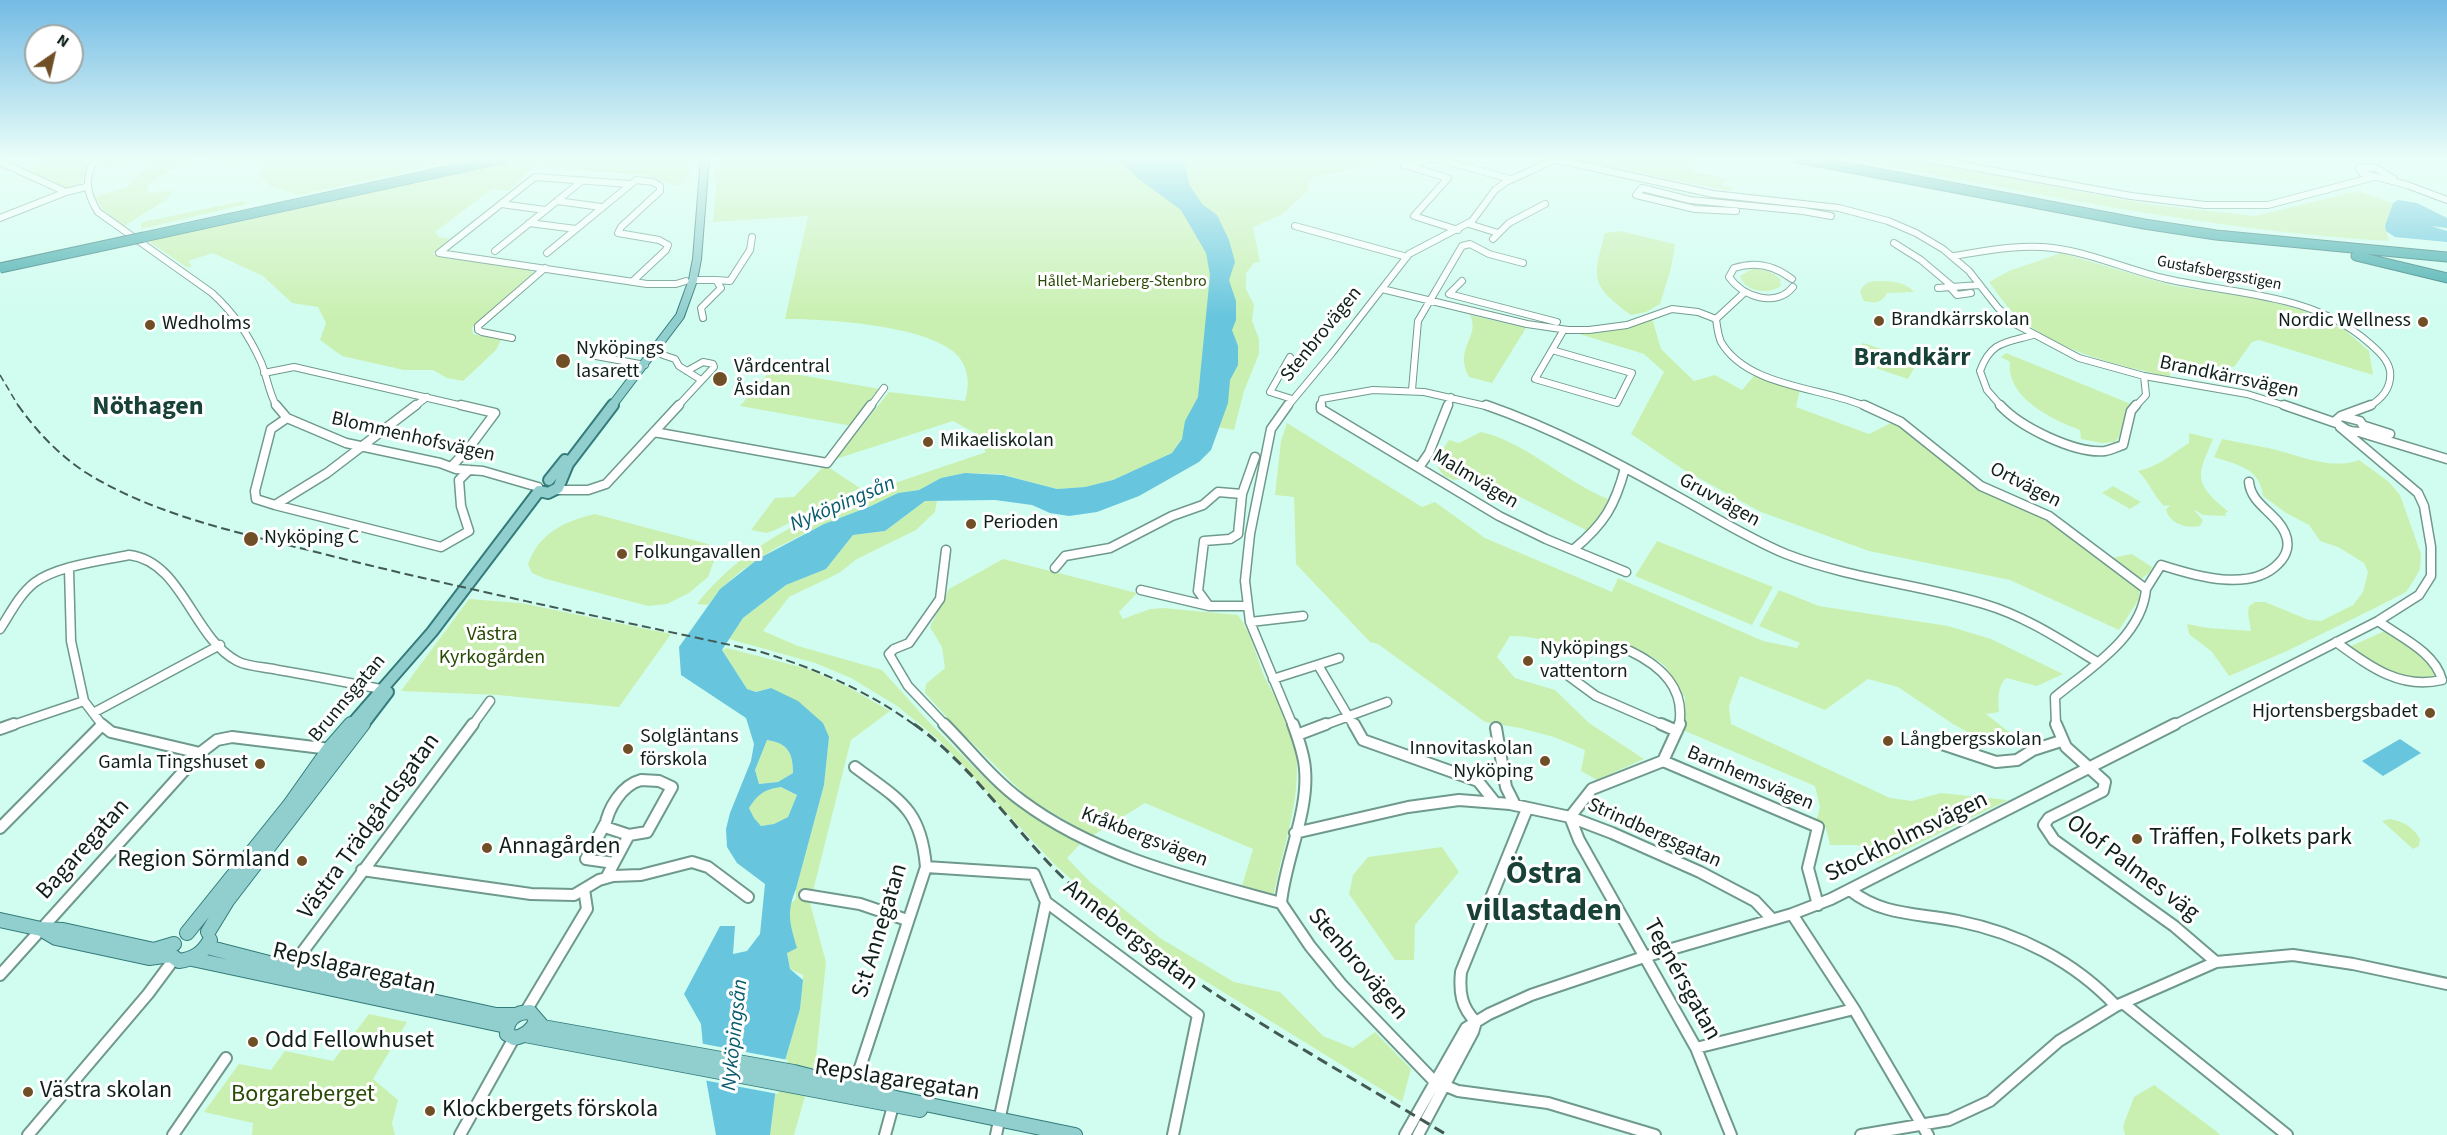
<!DOCTYPE html>
<meta charset="utf-8">
<style>
body{margin:0}
#map{position:relative;width:2447px;height:1135px;overflow:hidden;background:#d1fdf0;font-family:"Source Sans 3",sans-serif}
canvas{display:block}
.north{position:absolute;left:24px;top:24px;width:60px;height:60px;box-sizing:border-box;background:#fff;border:2px solid #9fa6a4;border-radius:50%;rotate:34deg;font-size:16px;font-weight:700;line-height:24px;text-align:center;color:#0f201b}
.north::after{content:'';display:block;margin:auto;width:21px;height:27px;background:#704f26;clip-path:polygon(50% 0,100% 100%,50% 72%,0 100%)}
</style>
<div id="map">
<canvas width="2447" height="1135"></canvas>
<div class="north">N</div>
</div>
<script>
const c = document.querySelector('canvas').getContext('2d');
c.lineJoin = 'round';
function paint(path, color) { c.fillStyle = color; c.fill(path, 'evenodd'); }
function stroke(path, color, width, dash) { c.strokeStyle = color; c.lineWidth = width; c.lineCap = dash ? 'butt' : 'round'; c.setLineDash(dash || []); c.stroke(path); }
function label(font, color, halo, rows, align = 'center') {
  c.font = font + ' "Source Sans 3",sans-serif'; c.lineWidth = 6; c.setLineDash([]); c.textBaseline = 'middle'; c.strokeStyle = halo; c.fillStyle = color; for (const [text, x, y, turn = 0] of rows) {
    c.save(); c.translate(x, y); c.rotate((+turn || 0) * Math.PI / 180); c.textAlign = isNaN(turn) ? turn : align; if (halo) c.strokeText(text, 0, 0); c.fillText(text, 0, 0); c.restore();
  }
}
const green = new Path2D(`
 M51 158H93L81 183 66 189 23 170Z
 M107 158H193L188 163 157 177 148 185 147 193 171 191 172 193 166 200 124 226 104 211 94 197 128 187 135 177 151 167 148 162 95 168Z
 M205 158H472L298 195 270 186 257 173 265 165C253 153 238 170 223 165 217 163 211 160 205 158Z
 M520 158H692V168L679 186 645 175 533 167 508 191 492 189 435 232 439 237 452 239 432 254 530 269 533 274 472 328 473 334 501 340 496 350 463 381 447 378 433 370H404L342 356 320 340 326 323 318 307 292 303 263 276 213 253 188 261 192 266 188 268 145 239Z
 M721 158H1406L1308 178 1309 189 1283 214 1253 227 1260 262 1254 263 1246 273V289L1254 305 1252 321 1259 339V354L1244 391 1234 430 1187 422 1182 439 1172 453 1113 480 1085 487 1057 489 1001 474 965 473 941 478 919 490 898 493 871 506 824 524 776 548 741 571 720 589 708 605 697 604C763 518 887 487 986 452L975 433 953 421 836 459 889 392 965 401C970 385 969 367 956 354 926 325 826 319 785 319L808 216 713 222 717 180 714 172Z
 M1578 158H1695L1691 171 1726 179 1722 185 1733 187 1731 191 1590 163Z
 M1847 158H1900L2147 204 2255 216 2358 191 2393 203 2385 226 2389 241C2206 230 2027 192 1847 158Z
 M242 201 248 204 141 229V223L147 221Z
 M1620 231 1675 244 1671 268 1660 304 1646 312 1631 315C1591 285 1592 280 1605 233Z
 M2061 253 2174 286 2261 299 2306 311 2345 330 2369 351 2373 375 2259 340 2252 342 2234 367 2169 362 2170 377C2117 365 2062 353 2019 318 2007 308 1998 294 1989 282L2009 271Z
 M1752 269C1763 269 1772 271 1780 279L1781 286C1769 295 1744 292 1740 276Z
 M1873 281C1888 281 1904 280 1914 292L1887 293C1881 304 1875 303 1864 301L1860 292C1863 285 1866 283 1873 281Z
 M1470 315 1526 328 1492 383 1469 377C1453 348 1481 337 1470 315Z
 M1652 318 1661 349 1694 381 1715 375 1742 390 1754 376 1800 389 1796 407 1869 434 1893 422 1929 448 1965 479 1987 493 2053 521 2131 582 2139 589V599L2119 630 2010 580 1869 551 1761 512 1684 470 1631 434 1664 372 1644 354 1576 333 1616 330Z
 M1863 343 1918 361 1908 379 1852 360Z
 M2006 353 2131 404C2121 415 2125 431 2115 442L2102 443 2081 439 2080 430C2053 420 2006 398 2010 362L2001 357Z
 M771 370 880 389 852 426 740 406Z
 M1287 423 1422 507 1435 502 1485 538 1612 592 1618 578 1763 641 1797 648 1800 643 1759 626 1779 590 1819 606 1948 626 1991 639 2063 674 2037 686 2006 678C1997 687 1998 700 1999 712L1986 714 2009 732 2003 740 1983 741 1953 724 1898 687 1868 679 1825 710 1740 676 1729 706 1731 724 1890 798 1912 801 1941 793 2008 800 1878 863 1858 845H1830L1826 828 1816 822 1820 807 1815 786 1685 731V698L1665 666 1654 658 1629 647 1604 644 1568 652C1550 640 1532 636 1510 636L1497 657 1515 678 1555 690 1589 723 1644 759 1597 780 1581 771 1585 750 1554 737 1520 728 1485 722 1378 644 1370 642 1296 564 1294 497 1275 495 1281 441Z
 M1481 432C1526 442 1565 482 1608 499L1601 518 1588 531 1480 477 1454 480 1444 476 1438 468 1441 452 1449 440 1459 443Z
 M2189 433 2213 439C2202 467 2191 478 2217 502 2221 506 2224 507 2228 512L2225 513 2226 516 2203 515 2193 509 2203 520 2200 526C2187 529 2170 524 2166 510L2170 505 2164 506C2153 495 2150 483 2138 471 2164 464 2168 456 2189 443Z
 M2222 439C2237 442 2253 445 2268 448 2297 454 2330 471 2359 460L2389 482 2400 495 2421 554 2420 569 2414 580 2406 592 2375 608 2287 651 2229 676 2212 652 2189 634 2187 624 2208 628 2251 631 2248 613 2249 606 2255 602H2265L2309 620 2321 621 2353 605 2363 592 2368 572 2364 563 2338 547 2320 541 2309 525 2286 513 2263 496C2260 468 2238 465 2214 457Z
 M825 465 860 488 775 530 767 533 751 530 775 498 794 497Z
 M2113 486 2141 502 2130 509 2102 493Z
 M925 501H937L935 512 916 530 857 559 839 573 789 597 763 631 798 646 882 670 929 722 988 781 1019 804 1081 843 1067 858 1090 882 1160 938 1234 982 1280 992 1323 1036 1353 1048 1375 1032 1411 1069 1402 1102 1184 968 1104 908 1055 865 939 740 897 706 851 678 815 663 729 639 743 618 786 585 826 569 853 535 885 531Z
 M595 514 708 544 712 547 714 561 708 577 689 593 667 604 648 606 546 579 532 573 528 564C539 533 565 521 595 514Z
 M1657 541 1773 587 1752 625 1635 576Z
 M2132 554 2152 567 2150 572 2140 580 2111 558Z
 M1003 559 1137 593 1119 612 1123 619 1150 609 1163 608 1238 615C1252 633 1256 657 1265 678 1275 698 1289 718 1294 740 1305 792 1283 844 1274 894L1242 886 1253 849 1145 803 1092 836 1028 798 953 724 925 693 926 684 945 668 942 647 930 627 949 589Z
 M469 599 521 603 671 634 619 707 498 695 401 691Z
 M2385 631 2440 667 2438 678C2403 684 2382 669 2354 651L2351 646Z
 M727 648 808 669 848 687 890 711 851 740 810 903 826 962 816 1058 794 1135H770L775 1095 800 1009 803 980V975L790 969 787 952 796 947 789 919 790 904 796 899V889L824 785 829 737 771 688 756 692 747 689 722 650Z
 M767 740C788 743 793 753 793 773L778 782 759 784 755 770Z
 M781 787 797 795 788 817 774 824 761 826 754 818 749 808C757 794 765 789 781 787Z
 M2390 819C2405 822 2413 827 2420 839L2419 846 2413 849 2382 821Z
 M1442 847 1459 872 1415 925 1414 960H1395L1349 894 1353 875 1368 857Z
 M369 1014 407 1022 373 1079 398 1100 392 1123 395 1135H252L253 1123 204 1112 239 1064 271 1070 285 1051 333 1061Z
 M2154 1085 2216 1131 2220 1135H2125L2123 1126 2134 1097Z`);
const water = new Path2D(`
 M1113 158H1188L1184 162 1189 184 1202 204 1217 215 1229 240 1235 262 1229 280 1236 301V320L1232 330 1238 346V365L1230 380 1228 403 1211 450 1199 462 1139 496 1097 512 1069 516 1050 513 1032 505 995 500 925 501 885 531 853 535 826 569 786 585 743 618 722 650 747 689 756 692 771 688 798 701 823 723 829 737 824 785 796 889C786 912 790 924 797 948L787 953 790 969 803 980 800 1009 775 1095 770 1135H716L706 1079 701 1024 684 994 720 926H735L733 954 747 951 760 934 765 884 737 863 727 847 726 829 730 813 751 761 754 744 746 718 681 675 679 647 720 589 758 559 824 524 871 506 898 493 919 490 941 478 965 473 1003 475 1057 489 1085 487 1113 480 1172 453 1182 439 1185 421 1198 397 1210 275 1206 253 1181 210 1139 179 1123 164 1110 160ZM767 740C788 743 793 753 793 773L778 782 759 784 755 770ZM781 787 797 795 788 817 774 824 761 826 754 818 749 808C758 794 765 789 781 787Z
 M2398 200 2417 203 2447 218V228L2431 226 2447 231V242L2395 237 2386 231 2385 226 2393 203Z
 M2400 739 2421 753 2383 776 2362 761Z`);
const pier = new Path2D(`
 M699 1043 788 1060 778 1094 703 1080Z`);
const minorTunnel = new Path2D(`
 M642 352 663 355`);
const minorFar2 = new Path2D(`
 M96 158C84 177 86 193 98 212L212 293C234 313 249 335 261 362 267 376 269 394 277 407
 M1549 158 1713 194 1839 208 1888 221 1916 233 1943 249 1969 271 1998 308 2017 325 2079 358 2144 376 2247 394 2289 407
 M1923 158 2131 196 2205 205H2268L2374 177
 M0 162 66 192 86 187
 M1404 165 1448 178 1414 216 1458 230
 M1404 165 1435 158 1510 179
 M2362 173 2407 185 2447 200
 M2362 173 2359 168H2376L2394 179
 M629 184 535 177 439 253 647 284H676L686 281
 M557 201 601 207
 M501 204 545 210
 M1736 211 1695 209 1636 195 1642 188 1690 200 1803 211 1831 216
 M0 218 66 192
 M529 223 576 229
 M1469 224 1498 233
 M1295 226 1407 257
 M1493 239 1509 223 1545 204
 M1894 243 1921 260 1953 287
 M495 251 583 180
 M547 253 636 180 653 182 660 186V191L621 227 618 233 659 240 668 245 666 250 633 281
 M1953 256C1986 251 2019 244 2053 248 2092 253 2128 270 2167 279 2237 295 2312 293 2368 342 2377 350 2388 359 2390 371 2392 388 2382 399 2368 407
 M1792 279C1774 265 1755 261 1734 268L1729 277C1743 297 1776 308 1793 287
 M693 280H716L721 288 701 308 703 318
 M716 280 730 281 750 250 752 237
 M1462 281 1449 294 1557 322
 M1950 287 1957 295 1971 293
 M1938 288 1979 285
 M1382 289 1527 324 1568 330H1589L1627 325 1672 309 1698 312 1716 319C1717 326 1718 335 1721 342 1748 388 1823 387 1867 407
 M1716 319 1745 292
 M512 338 482 332 478 330V326L545 268
 M597 348 642 352
 M1552 350 1632 373 1617 403 1535 379Z
 M1552 350 1563 331
 M593 352 596 356 645 365
 M663 355 675 359 679 366 701 380
 M1290 357 1270 392 1292 399
 M264 373 294 367 467 407
 M1412 390 1418 321 1462 246 1470 244 1489 254 1523 263
 M414 407 427 397
 M677 407 714 367 713 364 703 362 687 371
 M870 407 884 388
 M1287 407 1332 353 1409 254 1472 221 1495 190 1506 182 1554 160
 M1321 407 1322 399 1373 390 1424 392 1490 407
 M1447 407 1451 397
 M2002 407 1987 390 1980 371C1991 341 2005 343 2033 335
 M2135 407 2146 395 2144 376`);
const minorFar1 = new Path2D(`
 M276 405 287 418 346 443 440 463 456 469 483 471 538 487
 M1288 405 1271 429 1250 534 1245 581 1250 622 1293 726
 M1321 405V409L1499 516 1546 539 1626 572
 M1486 405C1555 429 1618 463 1682 499 1716 518 1750 539 1786 554 1850 579 1919 584 1984 604 2025 616 2061 640 2097 662
 M1864 405 1901 422 1981 486 2049 516 2146 589C2142 637 2089 669 2055 697L2056 726
 M2000 405C2020 427 2075 454 2105 451 2111 450 2117 447 2123 445L2131 411 2136 405
 M2284 405 2336 423
 M2341 416 2371 405
 M2341 416 2360 421 2366 430C2354 435 2344 430 2335 421Z
 M287 418 271 429 255 491 256 499 275 505 441 547 469 531 461 506 459 480 469 470
 M2365 426 2390 434
 M654 432 827 463 871 405
 M2362 433 2447 459
 M1420 466 1429 453 1448 405
 M451 467 469 448 495 413 461 405
 M555 490H588L606 484 679 405
 M275 505 327 473 416 405
 M1574 549C1604 524 1615 506 1625 468
 M1055 568 1065 556 1110 548 1172 516 1203 505 1218 492 1242 494
 M69 569 71 641 84 701 103 726
 M2146 589 2161 565C2195 576 2251 593 2279 563 2287 555 2290 544 2285 533 2277 513 2251 505 2249 482
 M1141 590 1209 606H1247
 M1209 606 1198 591 1204 541 1230 539 1238 534 1242 494 1255 457
 M1250 622 1303 616
 M0 629C10 614 19 595 34 583 56 566 101 561 129 555 182 561 193 638 237 661 248 667 266 667 278 670 314 676 350 683 386 690
 M2336 642C2369 666 2400 690 2442 680 2435 652 2400 637 2378 621
 M1630 651C1661 666 1686 688 1679 726
 M1318 665 1354 726
 M1562 671 1596 696 1665 726
 M1273 679 1339 658
 M93 713 220 645
 M10 726 84 701
 M472 726 490 701
 M946 726 908 686 889 654 894 649 909 643 940 599 946 550
 M1322 726 1387 702
 M2172 726 2378 621 2419 595 2431 576V547L2424 506 2418 493 2340 427`);
const minor = new Path2D(`
 M101 724 111 732 200 753
 M944 724C970 750 993 780 1022 801 1097 857 1193 879 1281 903
 M1293 724C1298 738 1304 754 1305 769 1309 812 1285 860 1281 903L1310 946 1341 984 1434 1081 1458 1091 1548 1103 1655 1135
 M1354 724 1363 740 1478 781 1494 801
 M1661 724 1677 731
 M2056 724 2066 747 2105 782 2103 791 2049 818 2044 825 2054 840 2174 926 2216 962
 M1496 728 1506 787 1515 805
 M0 729 14 724
 M1297 735 1326 724
 M1942 744 1996 762 2017 760 2033 750 2061 741
 M1663 761 1680 724
 M641 780 659 781 672 787 647 832 629 835 605 827C608 808 622 785 641 780Z
 M605 824 586 859 614 863
 M0 828 102 725
 M1295 833 1408 807 1459 800 1510 804 1570 817 1612 833 1700 872 1755 901 1772 919
 M926 867 1034 874 1046 902 1198 1015 1173 1135
 M362 870 531 894 574 895 599 880 613 876 641 875 692 862 708 867 748 897
 M606 878 629 835
 M1850 890C1882 916 1919 913 1958 921 2018 933 2074 961 2116 1006
 M805 895 860 904 907 920
 M1792 914 1854 1009 1928 1135
 M289 970 473 724
 M0 975 200 753 217 740 232 737 330 749
 M2123 1003 2287 1135
 M526 1011 587 909 584 889
 M1476 1022C1461 1007 1459 992 1461 972L1527 809
 M1696 1048 1854 1009
 M853 1089 926 867C921 808 899 800 855 767
 M28 1135 148 994 174 959
 M173 1135 226 1058
 M460 1135 514 1038
 M885 1135 893 1106
 M996 1135 1046 902
 M1405 1135 1466 1028 1489 1014 1531 995 1644 957 1792 914 1831 899 2175 724
 M1418 1135 1473 1032 1476 1022
 M1731 1135 1696 1048 1579 840 1570 817 1592 789 1663 761 1818 827 1808 868 1818 905
 M1861 1135 1949 1120 1990 1101 2059 1041 2116 1006 2216 962 2293 955 2353 964 2447 984`);
const majorFar2 = new Path2D(`
 M611 407 680 316 693 280 697 259 705 158`);
const majorFar1 = new Path2D(`
 M549 480 565 460
 M539 491 548 493 558 488 568 464 613 405
 M350 726 432 632 539 491
 M362 726 388 692`);
const major = new Path2D(`
 M0 920 41 929 63 930 154 950 174 944
 M44 931 56 938 149 958 171 955
 M208 932 227 901 363 724
 M187 933 289 806 330 748 351 724
 M207 947 331 979 496 1015H514
 M171 955 179 961C194 959 203 953 210 940
 M192 959 506 1026
 M536 1021C532 1031 525 1036 514 1038L507 1034C506 1019 516 1012 530 1012L543 1027 794 1072 896 1098 1075 1135
 M525 1035 920 1110`);
const highway = new Path2D(`
 M1798 158 2144 224 2216 235 2447 257
 M144 237 505 158
 M2356 256 2447 278`);
const railFar2 = new Path2D(`
 M0 375 19 407`);
const railFar1 = new Path2D(`
 M18 405C36 431 58 454 85 472 155 516 241 533 320 553 465 590 612 619 758 651 815 668 868 691 916 726`);
const rail = new Path2D(`
 M914 724C980 771 1022 844 1083 896 1193 990 1323 1060 1447 1135`);
const highwayBridge = new Path2D(`
 M0 268 144 237`);
const markers = [
 [1879,321,6,"#704f26"],
 [2423,322,6,"#704f26"],
 [150,325,6,"#704f26"],
 [563,361,8,"#704f26"],
 [720,379,8,"#704f26"],
 [928,442,6,"#704f26"],
 [971,524,6,"#704f26"],
 [251,539,8,"#704f26"],
 [622,554,6,"#704f26"],
 [1528,661,6,"#704f26"],
 [2430,713,6,"#704f26"],
 [1888,741,6,"#704f26"],
 [628,749,6,"#704f26"],
 [1545,761,6,"#704f26"],
 [260,764,6,"#704f26"],
 [2137,839,6,"#704f26"],
 [487,848,6,"#704f26"],
 [302,861,6,"#704f26"],
 [253,1042,6,"#704f26"],
 [28,1092,6,"#704f26"],
 [430,1111,6,"#704f26"]
];
const farStreetnames = [
 ["Gustafsbergsstigen",2219,274,11]
];
const farParknames = [
 ["Hållet-Marieberg-Stenbro",1122,282]
];
const poiNames = [
 ["Brandkärrskolan",1891,321],
 ["Nordic Wellness",2411,322,"right"],
 ["Wedholms",162,325],
 ["Nyköpings",576,350],
 ["lasarett",576,373],
 ["Vårdcentral",734,368],
 ["Åsidan",734,391],
 ["Mikaeliskolan",940,442],
 ["Perioden",983,524],
 ["Nyköping C",264,539],
 ["Folkungavallen",634,554],
 ["Nyköpings",1540,650],
 ["vattentorn",1540,673],
 ["Hjortensbergsbadet",2418,713,"right"],
 ["Solgläntans",640,738],
 ["förskola",640,761],
 ["Långbergsskolan",1900,741],
 ["Innovitaskolan",1533,750,"right"],
 ["Nyköping",1533,773,"right"],
 ["Gamla Tingshuset",248,764,"right"]
];
const streetNames = [
 ["Stenbrovägen",1322,335,-51],
 ["Brandkärrsvägen",2229,378,12],
 ["Blommenhofsvägen",413,438,13],
 ["Malmvägen",1475,480,31],
 ["Ortvägen",2025,486,27],
 ["Gruvvägen",1719,501,29],
 ["Brunnsgatan",348,699,-50],
 ["Barnhemsvägen",1750,779,23],
 ["Strindbergsgatan",1654,834,24],
 ["Kråkbergsvägen",1144,838,21]
];
const parkNames = [
 ["Västra",492,636],
 ["Kyrkogården",492,659]
];
const waterNames = [
 ["Nyköpingsån",843,505,-23],
 ["Nyköpingsån",736,1035,-84]
];
const nearStreetnames = [
 ["Västra Trädgårdsgatan",370,827,-54],
 ["Stockholmsvägen",1907,838,-26],
 ["Bagaregatan",84,850,-48],
 ["Olof Palmes väg",2132,869,37],
 ["S:t Annegatan",881,931,-73],
 ["Annebergsgatan",1130,936,38],
 ["Stenbrovägen",1357,965,49],
 ["Repslagaregatan",354,970,13],
 ["Tegnérsgatan",1681,980,61],
 ["Repslagaregatan",897,1081,9]
];
const nearPoinames = [
 ["Träffen, Folkets park",2149,839],
 ["Annagården",499,848],
 ["Region Sörmland",290,861,"right"],
 ["Odd Fellowhuset",265,1042],
 ["Västra skolan",40,1092],
 ["Klockbergets förskola",442,1111]
];
const nearParknames = [
 ["Borgareberget",303,1096]
];
const districtNames = [
 ["Brandkärr",1912,359],
 ["Nöthagen",148,408]
];
const nearDistrictnames = [
 ["Östra",1544,876],
 ["villastaden",1544,913]
];
paint(green, '#caf0b1');
paint(water, '#67c5dd');
paint(pier, '#d1fdf0');
stroke(minorTunnel, '#aad1c5', 6, [6, 3]);
stroke(minorFar2, '#6f998d', 8);
stroke(minorFar1, '#6f998d', 11);
stroke(minor, '#6f998d', 14);
stroke(majorFar2, '#347c7b', 10);
stroke(majorFar1, '#347c7b', 14);
stroke(major, '#347c7b', 16);
stroke(highway, '#347c7b', 11);
stroke(minorFar2, '#fff', 6);
stroke(minorFar1, '#fff', 8);
stroke(minor, '#fff', 10);
stroke(majorFar2, '#91cece', 8);
stroke(majorFar1, '#91cece', 10);
stroke(major, '#91cece', 14);
stroke(highway, '#48adae', 9);
stroke(railFar2, '#425a53', 1.5, [7, 4]);
stroke(railFar1, '#425a53', 2, [9, 4.5]);
stroke(rail, '#425a53', 3, [11, 6]);
stroke(highwayBridge, '#347c7b', 11, []);
stroke(highwayBridge, '#48adae', 9);
const sky = c.createLinearGradient(0, 0, 0, 317);
sky.addColorStop(0, '#74bbe4');
sky.addColorStop(0.5, '#eafef8');
sky.addColorStop(1, '#eafef800');
c.fillStyle = sky;
c.fillRect(0, 0, 2447, 317);
for (const [x, y, r, color] of markers) { const dot = new Path2D(); dot.arc(x, y, r, 0, 2 * Math.PI); c.fillStyle = color; c.fill(dot); stroke(dot, '#fff', 2); }
label('16px', '#0f201b', '#fff', farStreetnames);
label('16px', '#284a05', '#fff', farParknames);
label('20px', '#0f201b', '#fff', poiNames, 'left');
label('20px', '#0f201b', '#fff', streetNames);
label('20px', '#284a05', '#fff', parkNames);
label('italic 21px', '#065b6c', '#fff', waterNames);
label('24px', '#0f201b', '#fff', nearStreetnames);
label('24px', '#0f201b', '#fff', nearPoinames, 'left');
label('24px', '#284a05', '#fff', nearParknames);
label('bold 26px', '#184137', '#fff', districtNames);
label('bold 32px', '#184137', '#fff', nearDistrictnames);
</script>
